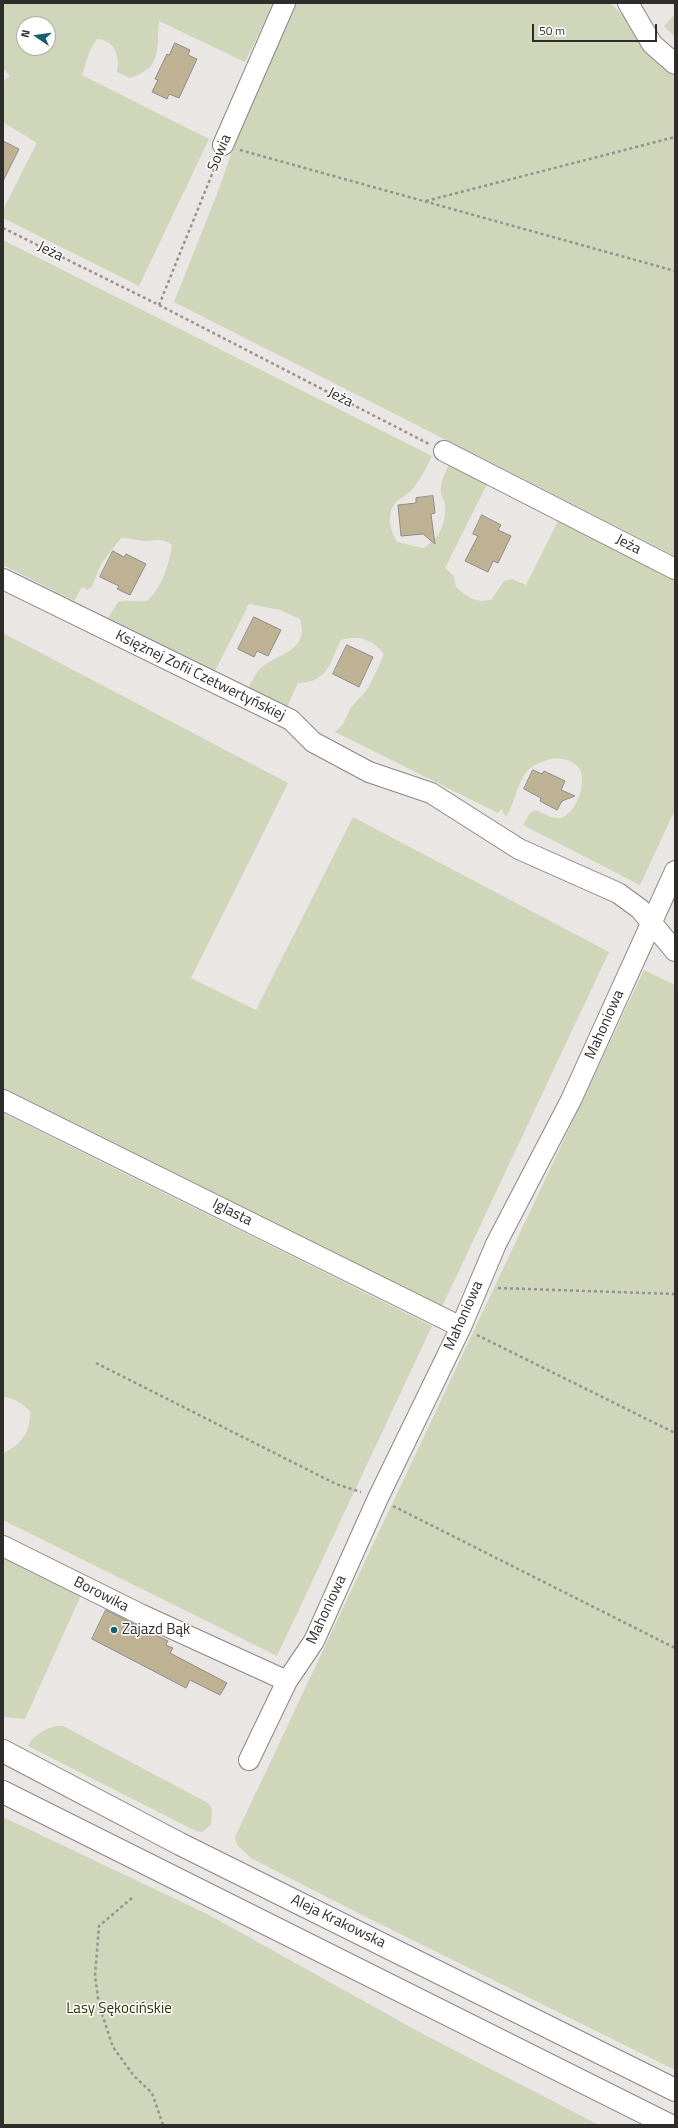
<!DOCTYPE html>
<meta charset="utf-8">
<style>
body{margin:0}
#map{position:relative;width:678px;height:2128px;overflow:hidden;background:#eae6e4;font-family:"Titillium Web",sans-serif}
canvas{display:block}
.frame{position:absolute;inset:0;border:4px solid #2e2d2c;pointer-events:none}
.north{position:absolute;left:16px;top:16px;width:40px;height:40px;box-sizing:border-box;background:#fff;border:1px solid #ababab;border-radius:50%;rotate:283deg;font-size:11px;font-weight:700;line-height:16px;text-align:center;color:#2e2d2c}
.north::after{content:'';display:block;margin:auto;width:14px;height:18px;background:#186070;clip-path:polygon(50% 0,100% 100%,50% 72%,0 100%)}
.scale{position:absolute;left:532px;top:24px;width:125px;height:18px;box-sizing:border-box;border:2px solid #2e2d2c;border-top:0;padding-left:5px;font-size:12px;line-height:14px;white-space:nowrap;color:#2e2d2c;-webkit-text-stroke:3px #fff;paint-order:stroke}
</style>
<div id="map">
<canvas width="678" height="2128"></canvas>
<div class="frame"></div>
<div class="north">N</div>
<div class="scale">50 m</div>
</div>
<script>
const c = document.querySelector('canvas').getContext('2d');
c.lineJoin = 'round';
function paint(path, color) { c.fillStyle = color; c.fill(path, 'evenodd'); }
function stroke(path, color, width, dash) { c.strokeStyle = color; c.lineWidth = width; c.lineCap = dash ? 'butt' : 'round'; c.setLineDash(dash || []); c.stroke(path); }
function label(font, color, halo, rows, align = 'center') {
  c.font = font + ' "Titillium Web",sans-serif'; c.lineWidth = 3; c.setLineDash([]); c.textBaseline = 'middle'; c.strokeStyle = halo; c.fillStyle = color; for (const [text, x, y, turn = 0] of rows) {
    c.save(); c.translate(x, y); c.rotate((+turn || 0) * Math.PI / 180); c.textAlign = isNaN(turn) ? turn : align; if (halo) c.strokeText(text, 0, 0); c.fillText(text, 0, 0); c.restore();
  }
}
const green = new Path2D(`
 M3 3H274L245 62 159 21C156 50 163 68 129 78L117 72C120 57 115 40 97 39L90 50 82 75 209 139 139 286 3 218V210L37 143 3 122V82L10 76 3 68ZM24 24H48V48H24Z
 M295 3H610L642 34 675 73V556L174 302 219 189 248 105Z
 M675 14V37L664 26Z
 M3 240 432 456C426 468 420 481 411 491 407 495 401 498 396 502 386 514 390 530 397 542L423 548C441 537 446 524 445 503 444 499 441 496 441 492 440 482 445 473 449 465L487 484 445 568 454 576 456 587 463 593 472 599 482 601 491 600 504 581 512 579 526 585 558 521 675 581V810L640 885 523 825 530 813 536 810C543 813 551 819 559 818 574 817 584 789 582 776 580 760 559 756 547 760 540 763 534 764 528 770 517 782 515 803 506 817L501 809 498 813 335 732 343 724 350 709 369 687 384 654C374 640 358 634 341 640 329 663 329 682 298 683L287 707 249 688C252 680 256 672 262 667 281 652 309 651 300 619L280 610 249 604 215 671 108 618 118 602C127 599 137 602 147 601 162 587 169 565 172 545 160 537 158 541 144 541 137 540 129 538 121 538L101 564 92 587 87 590 82 587 74 601 3 565Z
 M3 633 288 783 191 978 256 1010 353 817 609 952 441 1309 3 1090Z
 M644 970 675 985V2070L364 1916 251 1858 237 1845 235 1837Z
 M3 1113 432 1326 277 1656 3 1520V1453C22 1445 31 1431 30 1411 21 1403 15 1398 3 1397Z
 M3 1553 82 1593 25 1719 3 1717Z
 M56 1726H63L208 1803 212 1809 211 1825 202 1832 196 1831 28 1746C33 1735 45 1729 56 1726Z
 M3 1817 209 1915 423 2034 599 2125H3Z`);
const building = new Path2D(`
 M175 43 190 50 188 55 197 59 179 98 169 94 167 99 152 92 158 80 155 79 167 54 169 55Z
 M3 141 19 149 3 181Z
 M433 496 435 513 431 514 435 544 423 534 401 536 398 505 416 503V498Z
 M482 515 501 525 498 530 511 536 498 563 493 561 488 572 465 561 478 536 473 534Z
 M113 551 124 557 126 554 146 564 130 595 117 589 119 586 100 577Z
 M254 617 281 630 268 656 257 651 254 657 238 649Z
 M347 645 373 657 359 687 333 674Z
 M533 770 542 774 544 771 565 781 561 790 575 796 562 801 557 810 540 801 541 798 524 789Z
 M106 1610 168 1641 166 1645 173 1648 170 1653 227 1683 220 1695 190 1680 186 1688 92 1639Z`);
const path = new Path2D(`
 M240 150 675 271
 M426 201 675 137
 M3 228 159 305 429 444
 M159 305 217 162
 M498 1288 675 1294
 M477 1335 675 1433
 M96 1363 336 1484 361 1492
 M393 1506 675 1648
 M132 1898 99 1926 95 1976 99 2005 113 2047 134 2076 152 2093 163 2125`);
const minor = new Path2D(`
 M628 3 652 44 675 64
 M223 145 285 3
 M444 451 675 569
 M3 579 291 720 313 742 369 772 431 793 519 849 618 893 640 909 675 951
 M3 1100 461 1327
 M3 1546 140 1614 287 1681
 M249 1760 287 1681 314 1641 378 1498 461 1327 496 1244 571 1100 675 871`);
const major = new Path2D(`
 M3 1751 180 1844 675 2090
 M3 1792 669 2125`);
const markers = [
 [114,1630,4,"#186070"]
];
const streetNames = [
 ["Sowia",220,153,-67],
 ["Jeża",50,252,26],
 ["Jeża",340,398,27],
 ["Jeża",628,545,27],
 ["Księżnej Zofii Czetwertyńskiej",200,676,26],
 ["Mahoniowa",605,1025,-66],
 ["Iglasta",232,1213,26],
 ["Mahoniowa",464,1316,-66],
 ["Borowika",101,1595,27],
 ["Mahoniowa",327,1610,-65],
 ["Aleja Krakowska",338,1922,26]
];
const poiNames = [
 ["Zajazd Bąk",122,1630]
];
const parkNames = [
 ["Lasy Sękocińskie",119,2009]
];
paint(green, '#cfd6ba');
paint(building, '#beb194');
stroke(building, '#8e8d8a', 1);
stroke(minor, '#8a8684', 22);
stroke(major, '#8a8684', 24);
stroke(path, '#959290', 2.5, [3, 3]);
stroke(minor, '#fff', 20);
stroke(major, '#fff', 22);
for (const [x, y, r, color] of markers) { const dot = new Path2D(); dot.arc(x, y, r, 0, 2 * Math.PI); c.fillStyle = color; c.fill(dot); stroke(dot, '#fff', 1.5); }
label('15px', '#2e2d2c', '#fff', streetNames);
label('15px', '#2e2d2c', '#fff', poiNames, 'left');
label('15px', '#2c3400', '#fff', parkNames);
</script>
